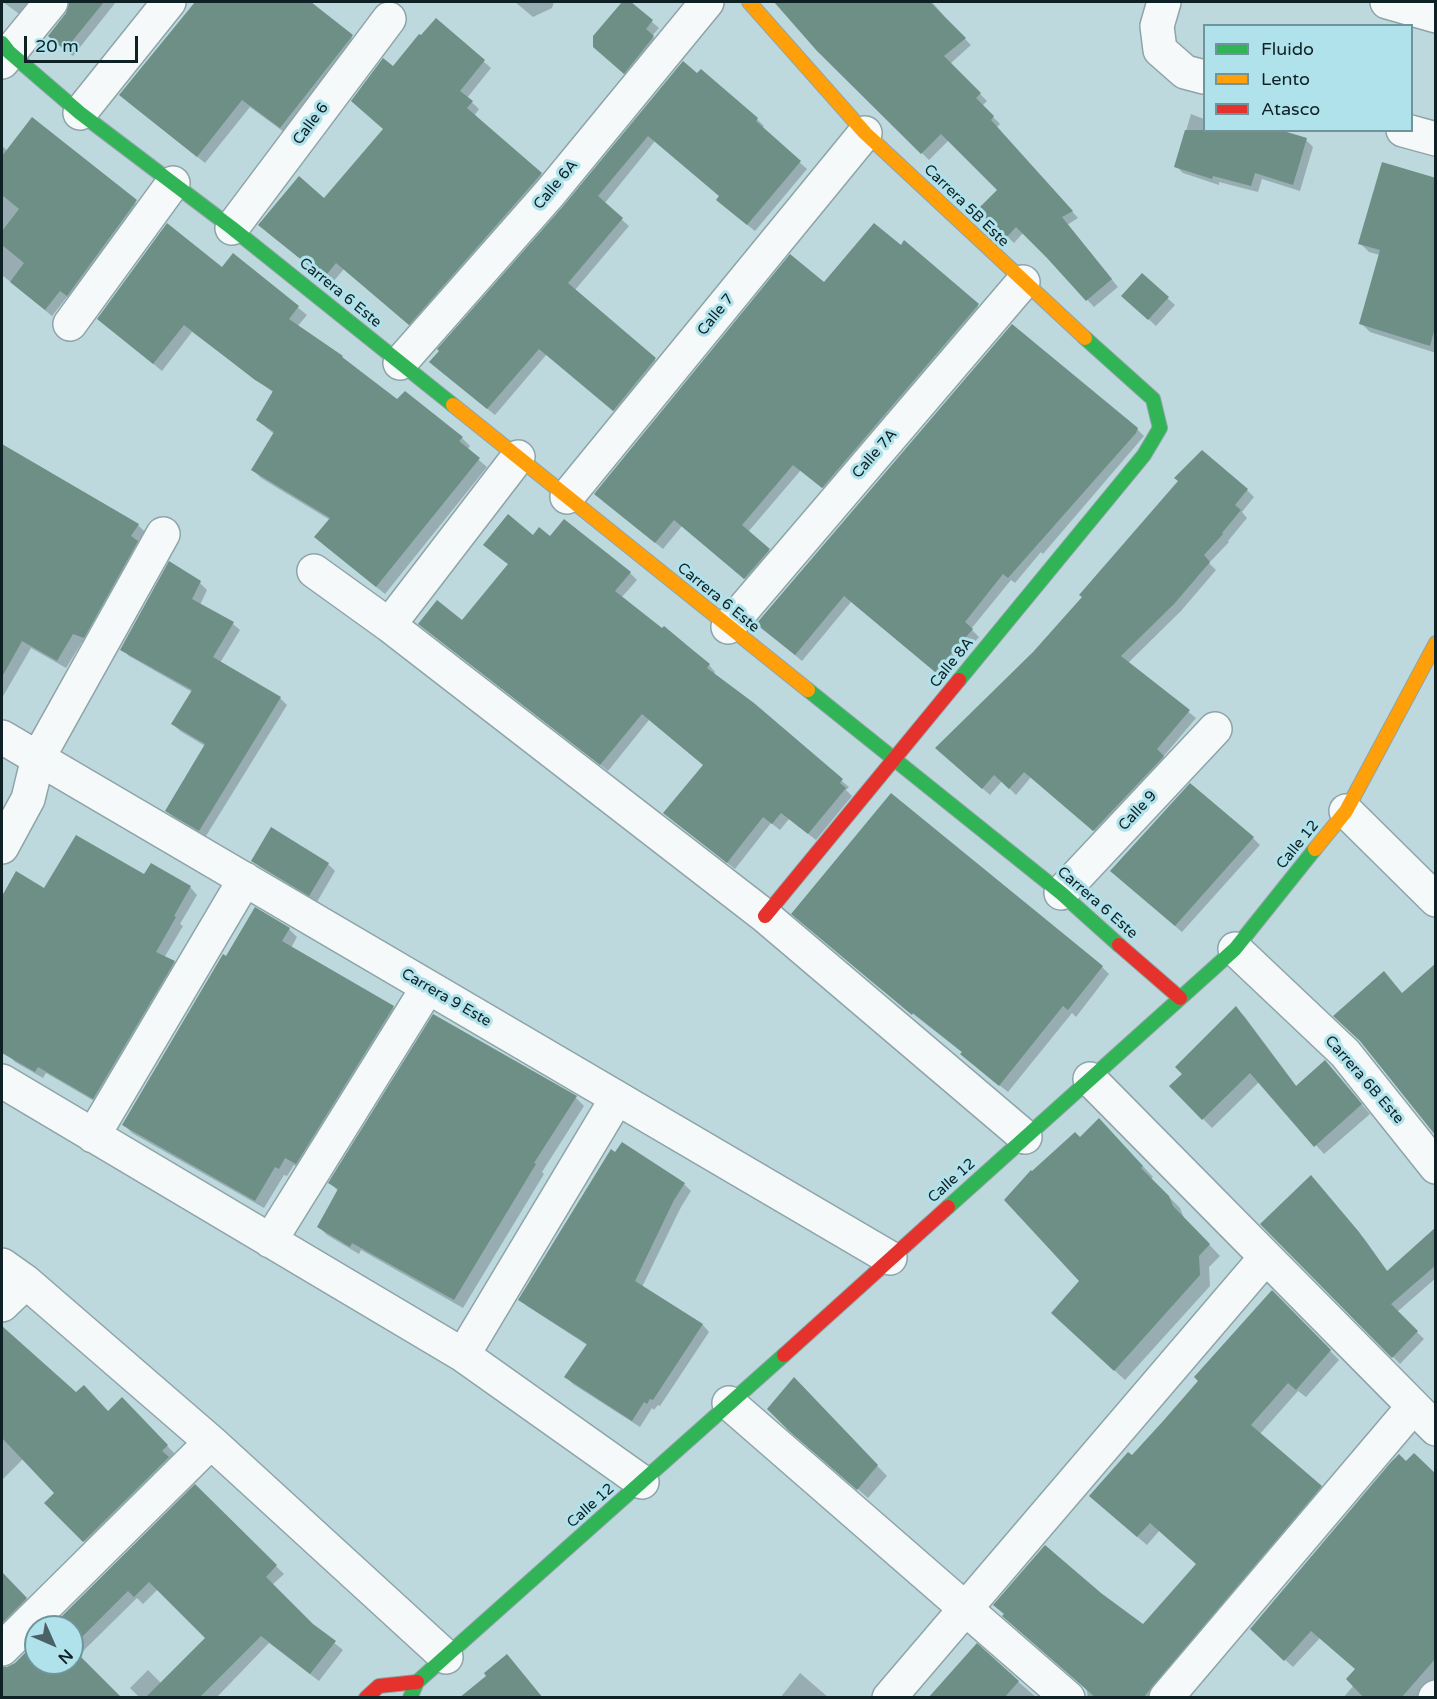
<!DOCTYPE html>
<style>
body{margin:0}
#map{position:relative;width:1437px;height:1699px;overflow:hidden;background:#bdd9de;font-family:"Varela Round",sans-serif}
canvas{display:block}
.frame{position:absolute;inset:0;border:3px solid #0e2125;pointer-events:none}
.legend{position:absolute;left:1203px;top:24px;width:210px;height:108px;box-sizing:border-box;background:#b0e2eb;border:2px solid #6f959c;margin:0;padding:8px 10px;list-style:none;font-size:18px;color:#0e2125}
.legend li{display:flex;align-items:center;gap:12px;height:30px}
.legend b{width:30px;border:2px solid #6f959c}
.north{position:absolute;left:24px;top:1615px;width:60px;height:60px;box-sizing:border-box;background:#b0e2eb;border:2px solid #6f959c;border-radius:50%;rotate:135deg;font-size:16px;font-weight:700;line-height:24px;text-align:center;color:#0e2125}
.north::after{content:'';display:block;margin:auto;width:21px;height:27px;background:#4b6166;clip-path:polygon(50% 0,100% 100%,50% 72%,0 100%)}
.scale{position:absolute;left:24px;top:36px;width:114px;height:27px;box-sizing:border-box;border:3px solid #0e2125;border-top:0;padding-left:8px;font-size:18px;line-height:21px;white-space:nowrap;color:#0e2125;-webkit-text-stroke:4px #b0e2eb;paint-order:stroke}
</style>
<div id="map">
<canvas width="1437" height="1699"></canvas>
<div class="frame"></div>
<ul class="legend">
<li><b style="height:8px;background:#30b455"></b>Fluido</li>
<li><b style="height:8px;background:#ff9f0a"></b>Lento</li>
<li><b style="height:8px;background:#e5322d"></b>Atasco</li>
</ul>
<div class="north">N</div>
<div class="scale">20 m</div>
</div>
<script>
const c = document.querySelector('canvas').getContext('2d');
c.lineJoin = 'round';
function paint(path, color) { c.fillStyle = color; c.fill(path, 'evenodd'); }
function stroke(path, color, width, dash) { c.strokeStyle = color; c.lineWidth = width; c.lineCap = dash ? 'butt' : 'round'; c.setLineDash(dash || []); c.stroke(path); }
function label(font, color, halo, rows, align = 'center') {
  c.font = font + ' "Varela Round",sans-serif'; c.lineWidth = 6; c.setLineDash([]); c.textBaseline = 'middle'; c.strokeStyle = halo; c.fillStyle = color; for (const [text, x, y, turn = 0] of rows) {
    c.save(); c.translate(x, y); c.rotate((+turn || 0) * Math.PI / 180); c.textAlign = isNaN(turn) ? turn : align; if (halo) c.strokeText(text, 0, 0); c.fillText(text, 0, 0); c.restore();
  }
}
const shadow = new Path2D(`
 M3 2H40L26 19Z
 M71 2H116L73 56 56 43Z
 M197 2H309L360 44 288 135 250 107 205 163 128 102 154 56Z
 M515 2H554L552 8 533 17Z
 M624 2H629L659 28 652 36 660 45 631 80 602 54 595 36Z
 M779 2H932L944 16 943 17 971 45 950 64 987 101 982 106 1000 124 997 127 1078 218 1067 225 1118 287 1094 307 1024 232 1014 243 979 210 999 190 949 140 929 160 818 50Z
 M436 20 491 68 467 98 479 109 474 116 548 181 416 331 344 269 332 283 267 232 324 200 384 129 393 68Z
 M701 71 757 119 764 126 762 129 807 169 755 231 725 207 721 197 655 141 604 204 629 226 575 290 662 366 621 417 547 354 495 415 438 369Z
 M1191 114 1204 119V130L1306 140 1313 147 1300 191 1262 179 1258 192 1219 182V185L1183 173 1176 166Z
 M33 120 143 209 75 302 67 297 52 316 2 275V146L8 151Z
 M1436 180V353L1370 332 1361 323 1380 255 1369 252 1360 243Z
 M904 242 985 312 830 494 801 470 748 532 776 557 752 585 682 526 663 549 603 501 824 284 901 247Z
 M234 255 307 315 297 327 342 357 397 401 462 438 470 446 467 450 487 467 385 594 324 545 330 520 261 478 253 470 274 434 257 420 274 393 192 332 162 371 99 319 222 269Z
 M1142 275 1175 305 1156 326 1130 302Z
 M1137 429 1144 436 1043 554 1041 552 1015 583 1011 580 971 629 979 637 943 678 851 602 802 661 758 624Z
 M2 445 138 525 146 533 92 645 82 642 66 668 31 648 2 698Z
 M1247 490 1254 497 1242 512 1247 518 1228 541 1229 542 1209 563 1216 570 1181 611 1128 663 1196 718 1163 757 1170 764 1101 837 1031 777 1016 795 1002 781 990 795 944 755Z
 M534 537 550 538 630 573 637 580 621 598 709 665 715 672 714 675 849 787 846 790 852 796 816 840 789 819 780 830 771 823 735 869 665 813 705 766 649 720 608 771 427 630 462 622 509 565 492 552Z
 M200 583 207 590 200 605 233 624 240 630 220 663 280 698 287 705 206 836 173 817 166 810 205 746 180 731 173 724 192 692 129 656 122 649Z
 M1253 838 1260 845 1182 932 1119 878Z
 M253 861 328 864 335 871 317 902 260 867Z
 M16 873 45 890 145 876 190 887 197 895 180 924 183 926 164 958 174 962 181 970 101 1105 46 1073 43 1078 15 1062 8 1055 9 1052 2 1048V898Z
 M801 921 1102 967 1109 974 1076 1017 1072 1013 1008 1092 969 1061 963 1053 872 982Z
 M289 929 297 937 291 948 393 1007 401 1016 305 1171 294 1165 287 1176 284 1175 264 1208 132 1133 123 1124 227 958Z
 M1236 1008 1245 1017 1297 1087 1334 1071 1370 1114 1324 1154 1259 1082 1212 1128 1171 1086 1184 1074Z
 M576 1098 584 1106 542 1172 544 1174 463 1308 361 1250 359 1254 327 1235 319 1227 338 1191 330 1183Z
 M1109 1130 1153 1177 1151 1179 1180 1208 1184 1218 1220 1256 1209 1267 1210 1286 1125 1380 1063 1323 1081 1281Z
 M684 1184 691 1191 681 1207 642 1287 703 1325 709 1332 660 1406 658 1405 654 1410 652 1408 640 1427 573 1384 566 1377 587 1345 527 1306 520 1299Z
 M1318 1184 1366 1241 1388 1272 1436 1229V1278L1397 1312 1424 1339 1400 1364 1262 1224Z
 M1272 1292 1339 1360 1306 1397 1298 1391 1259 1435 1330 1496 1159 1698H1088L1087 1691 1084 1686 1100 1594 1143 1626 1198 1564 1160 1530 1147 1545 1100 1505 1132 1457 1165 1421Z
 M2 1327 77 1394 108 1412 122 1399 175 1454 169 1460 175 1466 92 1549 47 1503 57 1493 24 1458 2 1480Z
 M794 1379 887 1476 868 1498 801 1440Z
 M1406 1463 1436 1476V1689L1426 1698H1343L1354 1685 1356 1669 1320 1638 1293 1667 1259 1636Z
 M195 1486 284 1574 272 1585 312 1625 343 1650 319 1681 269 1643 216 1698H140L130 1688 148 1670 161 1683 207 1638 158 1589 143 1604 137 1598 78 1656 90 1698H2V1669L8 1668 16 1664 36 1644V1663H72V1627H53Z
 M2 1574 34 1607 2 1638Z
 M977 1646 1037 1698H930Z
 M800 1673 829 1698H780Z`);
const building = new Path2D(`
 M69 2H104L65 50 48 36 66 13Z
 M195 2H311L353 35 280 128 242 100 197 157 119 95Z
 M622 2H631L653 20 646 29 654 36 624 74 593 47V36Z
 M774 2H930L966 38 944 56 981 93 976 98 994 116 991 120 1073 211 1062 217 1112 279 1086 301 1047 258 1016 227 1006 238 977 210 997 190 941 134 921 154 817 51Z
 M436 18 485 60 460 91 473 101 467 108 542 173 409 325 336 263 324 278 258 225 299 176 324 198 383 129 351 101 383 58 393 66 419 34 421 35Z
 M683 61 697 73 701 69 758 118 756 121 801 161 747 225 716 200 719 196 648 136 598 196 623 218 568 283 656 358 613 411 539 349 487 409 429 362 439 351 437 349 564 205Z
 M32 117 137 200 67 296 60 291 45 310 10 282 24 263 2 245V231L19 209 2 195V156Z
 M1185 130H1280L1307 138 1293 185 1255 173 1251 186 1213 176 1212 179 1174 167Z
 M1382 162 1436 178V324L1430 346 1359 324 1380 250 1358 244Z
 M167 223 222 267 233 253 299 306 289 319 343 356 342 357 397 399 405 391 463 437 459 441 480 458 376 587 314 537 330 518 251 470 274 432 256 420 273 391 255 380 184 325 153 364 97 319Z
 M874 223 901 245 904 240 979 304 822 488 793 465 742 525 770 549 744 579 674 520 655 543 594 494 790 254 824 282Z
 M1142 273 1169 297 1148 320 1121 296Z
 M1012 324 1138 428 1136 433 1008 578 1003 574 965 622 973 629 935 672 844 596 795 655 756 624Z
 M2 444 139 524 131 536 138 541 84 638 73 634 57 661 22 641 2 677Z
 M1202 450 1248 489 1235 505 1241 510 1222 533 1223 534 1204 555 1210 562 1174 604 1121 656 1190 710 1157 749 1164 756 1093 831 1024 772 1009 789 994 775 982 789 935 748 1033 652 1082 597 1079 595 1178 481 1174 478Z
 M508 514 533 535 539 527 550 536 564 519 631 572 615 591 662 628 664 626 694 651 710 664 707 668 754 703 843 779 840 783 846 788 808 834 781 813 772 824 763 817 727 863 663 813 703 765 642 714 600 765 418 624 437 600 462 620 508 564 483 545Z
 M169 561 201 581 192 599 234 622 213 657 281 697 199 831 165 811 205 744 171 724 192 690 120 650Z
 M1190 783 1254 837 1175 926 1110 871Z
 M891 793 1103 966 1068 1010 1063 1006 999 1086 960 1054 962 1052 913 1013 912 1015 791 914Z
 M271 827 329 863 309 896 251 861Z
 M76 835 144 874 151 863 191 886 174 916 176 917 156 952 175 961 93 1099 38 1067 35 1072 2 1053V896L16 871 44 888Z
 M255 907 290 928 282 941 394 1006 296 1164 285 1158 279 1169 275 1167 255 1201 122 1125 223 954 226 956Z
 M1436 963V1136L1360 1041 1333 1016 1384 971 1402 993Z
 M1236 1006 1296 1086 1325 1060 1362 1104 1314 1147 1250 1073 1202 1120 1169 1086 1182 1074 1175 1067Z
 M433 1014 577 1096 534 1163 536 1164 454 1300 352 1243 350 1247 317 1227 338 1189 328 1183Z
 M1099 1118 1143 1166 1141 1168 1169 1196 1173 1206 1210 1244 1199 1256 1200 1275 1114 1371 1051 1313 1079 1281 1004 1200 1031 1170 1032 1171 1075 1132 1080 1137Z
 M622 1142 685 1183 674 1200 635 1281 703 1324 653 1400 650 1399 647 1404 644 1402 632 1421 564 1377 587 1344 518 1300 611 1149 615 1152Z
 M1311 1175 1359 1232 1387 1271 1436 1227V1265L1391 1304 1418 1331 1392 1358 1260 1224Z
 M1272 1290 1331 1350 1296 1390 1288 1383 1251 1425 1322 1486 1143 1698H1096L1002 1616 1004 1614 993 1605 1045 1545 1101 1593 1143 1624 1196 1564 1150 1523 1137 1537 1089 1496 1128 1452 1132 1455 1164 1420 1198 1381 1194 1377Z
 M2 1326 76 1392 84 1385 108 1411 122 1397 168 1445 162 1451 169 1457 83 1542 44 1503 54 1493 2 1438Z
 M794 1377 878 1465 857 1490 789 1431 767 1409Z
 M1414 1453 1436 1474V1658L1401 1698H1364L1346 1679 1355 1669 1311 1631 1284 1661 1250 1629 1391 1462 1399 1454 1406 1461Z
 M195 1484 277 1565 266 1577 313 1624 336 1641 310 1674 261 1636 199 1698H145L205 1638 149 1582 134 1597 128 1591 72 1647V1627H51Z
 M2 1572 27 1598 2 1623Z
 M36 1642V1663H72V1648L122 1698H2V1667H7L15 1663Z
 M977 1643 1019 1681 1004 1698H928Z
 M507 1654 543 1698H459L486 1676 484 1673Z`);
const street = new Path2D(`
 M1164 2 1157 26 1160 50 1185 72 1204 77
 M1387 2 1436 16
 M2 62 51 2
 M80 113 169 2
 M1403 130 1436 139
 M232 228 389 19
 M70 324 173 183
 M400 363 550 193 707 2
 M567 497 865 133
 M314 571 389 625 765 916 1025 1137
 M389 625 518 457
 M728 627 1023 282
 M2 737 890 1258
 M1346 811 1436 900
 M2 847 28 799 38 758 163 534
 M1061 893 1215 729
 M1235 949 1345 1053 1436 1167
 M1090 1079 1436 1429
 M2 1081 463 1355 642 1482
 M93 1136 245 879
 M270 1241 428 987
 M2 1265 26 1282 211 1442 446 1657
 M2 1305 26 1282
 M463 1355 617 1098
 M729 1403 1068 1698
 M2 1649 211 1442
 M889 1698 1266 1257
 M1166 1698 1413 1407
 M1435 1698 1436 1697`);
const fast = new Path2D(`
 M2 43 9 52 80 113 232 228 453 405
 M959 680 1144 455 1160 428 1153 399 1085 338
 M808 690 1061 893 1119 945
 M948 1207 1235 949 1315 849
 M410 1698 417 1682 784 1355`);
const slow = new Path2D(`
 M749 2 865 133 1085 338
 M453 405 808 690
 M1315 849 1346 811 1436 643`);
const jam = new Path2D(`
 M765 916 959 680
 M1119 945 1180 998
 M784 1355 948 1207
 M366 1698 379 1686 417 1682`);
const streetNames = [
 ["Calle 6",311,124,-53],
 ["Calle 6A",556,185,-50],
 ["Carrera 5B Este",966,206,44],
 ["Carrera 6 Este",340,293,39],
 ["Calle 7",716,315,-51],
 ["Calle 7A",875,454,-49],
 ["Carrera 6 Este",718,598,39],
 ["Calle 8A",952,663,-51],
 ["Calle 9",1138,811,-47],
 ["Calle 12",1298,845,-51],
 ["Carrera 6 Este",1097,903,41],
 ["Carrera 9 Este",446,998,30],
 ["Carrera 6B Este",1364,1080,49],
 ["Calle 12",952,1181,-42],
 ["Calle 12",591,1506,-42]
];
paint(shadow, '#0003');
paint(building, '#6e8f85');
stroke(street, '#8ea4a8', 36);
stroke(fast, '#8ea4a8', 16);
stroke(slow, '#8ea4a8', 16);
stroke(jam, '#8ea4a8', 16);
stroke(street, '#f5f9fa', 33);
stroke(fast, '#30b455', 14);
stroke(slow, '#ff9f0a', 14);
stroke(jam, '#e5322d', 14);
label('15px', '#0e2125', '#b0e2eb', streetNames);
</script>
